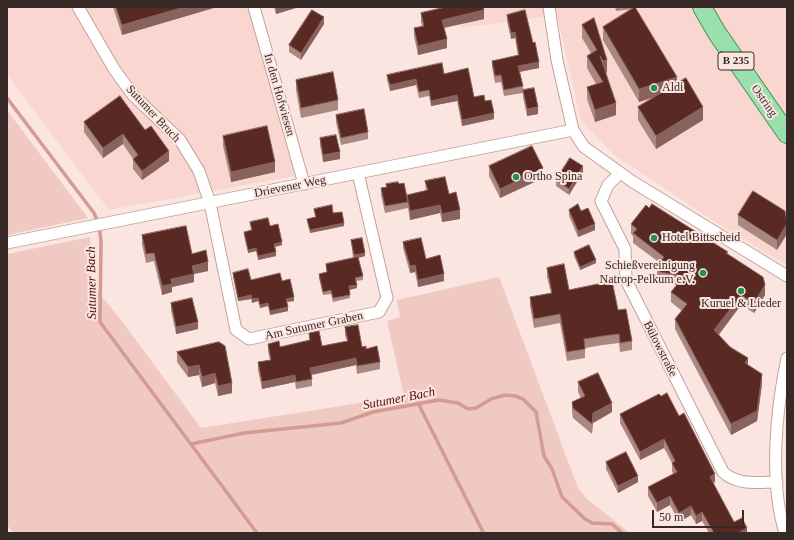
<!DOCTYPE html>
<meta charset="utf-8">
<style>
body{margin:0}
#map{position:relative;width:794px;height:540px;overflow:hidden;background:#fbe5e1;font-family:"Times New Roman",serif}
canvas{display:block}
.frame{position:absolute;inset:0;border:8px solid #362926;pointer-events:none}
.scale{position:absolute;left:652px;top:510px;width:92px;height:18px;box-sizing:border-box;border:2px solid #362926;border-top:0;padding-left:5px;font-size:12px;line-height:14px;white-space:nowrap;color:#362926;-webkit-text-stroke:3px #fbe5e1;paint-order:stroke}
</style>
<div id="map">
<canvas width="794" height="540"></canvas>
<div class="frame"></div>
<div class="scale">50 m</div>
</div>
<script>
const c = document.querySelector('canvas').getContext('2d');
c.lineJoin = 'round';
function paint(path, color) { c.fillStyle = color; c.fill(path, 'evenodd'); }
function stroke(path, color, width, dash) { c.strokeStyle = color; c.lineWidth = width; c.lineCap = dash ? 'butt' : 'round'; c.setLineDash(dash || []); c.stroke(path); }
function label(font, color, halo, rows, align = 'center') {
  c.font = font + ' "Times New Roman",serif'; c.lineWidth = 4; c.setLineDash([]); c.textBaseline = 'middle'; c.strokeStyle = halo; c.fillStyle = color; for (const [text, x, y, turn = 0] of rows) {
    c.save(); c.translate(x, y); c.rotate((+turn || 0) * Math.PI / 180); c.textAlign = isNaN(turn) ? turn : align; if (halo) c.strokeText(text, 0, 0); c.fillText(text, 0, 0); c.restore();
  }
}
const built = new Path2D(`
 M7 7H249L295 176 109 210 7 75Z
 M457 7H787V265L729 231 613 154 581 121 557 15 461 28Z`);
const green = new Path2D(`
 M7 110 88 218 7 235Z
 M90 237 91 283 121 320 201 428 404 396 387 321 400 317 397 300 499 277 578 488 587 499 630 533H14L7 525V254Z`);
const stream = new Path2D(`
 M7 98 94 213 99 225 101 241 100 322 257 533
 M418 403 483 532
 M191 444 244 433 341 423 373 412 439 400 458 403 468 409 476 408 491 399 505 395 515 396 523 399 536 412 544 456 552 469 562 497 585 519 592 523 612 524 622 533`);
const minor = new Path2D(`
 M78 7 114 69 133 95 180 140 199 171 210 203 236 330 249 339 379 312 387 298 358 173
 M254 7 304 184
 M549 7 557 60 573 130 584 147 633 182 787 276
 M620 173 608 185 601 201 625 249 626 280 723 472C738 486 758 482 777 482
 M7 243 573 130
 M785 533C769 481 776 410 787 358`);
const primary = new Path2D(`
 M702 7 717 33 787 134`);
const wall = new Path2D(`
 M113 7H217L122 35Z
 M274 7H299L276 14Z
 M615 7H635L677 84 703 120 656 149 638 120V107L655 97 639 102 603 40V27L633 9 616 11Z
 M421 13 484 19 444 28 447 48 418 55 414 36V28L422 26 421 22Z
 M507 15 533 43 539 68 520 72 523 86V93L504 96 501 82 495 83 492 67V61L518 56 515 38 511 39 507 21Z
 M594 18 607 72 606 73 616 115 595 122 587 99V87L596 84 587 68V56L591 53 582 38V25Z
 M324 24 301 60 289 52V45Z
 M444 74 474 97 485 101 494 119 462 126 457 101 431 106 429 96 419 98 416 85 390 91 387 80V75Z
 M296 80 338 100V110L301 118 296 90Z
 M523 90 538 114 527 116 523 97Z
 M336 115 368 132V139L341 145 336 122Z
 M84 122 145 130 169 161 142 180 133 169V159L123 144 103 158 84 132Z
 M223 136 275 172 231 182 223 146Z
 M320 138 340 159 323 162 320 145Z
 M489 166 543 178 500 198 489 176Z
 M583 172 569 195 556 186V180Z
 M425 181 449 194 460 219 442 222 440 213 410 220 408 208 385 213 381 195V188L386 187V184H399L407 197 426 191Z
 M649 208 728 254 765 295 754 313 741 305 719 335 748 365 762 384 757 421 731 435 675 329V319L682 311 671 302V292L677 285 660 283 657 277V266L660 263 633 243V236L631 234V224Z
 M314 209 333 213 344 226 310 233 307 222V219L315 217Z
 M569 210 581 211 595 230 578 237 569 216Z
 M785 211 777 250 738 225V215Z
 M250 222 270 226 282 245 274 247 276 256 258 260 256 251 248 253 244 235V232L251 230Z
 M142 235 192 254 208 271 194 274V282L172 287V292L162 295 154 261 146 263 142 244Z
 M351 240 365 256 358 258 363 276V280L356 281 357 288 349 290 350 298 333 302 331 294 323 295 319 278V274L327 272 326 264 353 258Z
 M403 242 426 259 444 281 418 287 415 272 410 273 403 248Z
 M574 252 596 263 580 270 574 256Z
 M547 268 569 290 618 310 632 341V350L620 352 619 343 603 345 585 348V358L567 361 560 323 534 328 530 306V297L551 293 547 277Z
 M233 273 251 280 282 281 294 301 287 302 288 311 270 315 268 306 260 308 258 301 252 303 251 299 238 301 233 276Z
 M171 303 198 329 176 334 171 310Z
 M345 327 362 347 366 349 380 362V369L357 374 356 365 312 375V386L296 389 295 382 262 389 258 370V362L270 360 268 351V344L280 347 309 341V333L322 346 347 341 345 335Z
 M219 342 232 393 218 396 215 383 202 387 199 375 188 377 177 362V352Z
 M578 382 612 412 593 423 592 434 573 418 572 412V402L581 398 578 392Z
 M659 394 715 482 713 483 734 522 747 533H709L702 521 696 524 691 515 679 522 670 505 657 512 648 496V487L673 474 672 471V463L664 448 640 460 620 423V414Z
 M606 462 638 482 618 493 606 469Z`);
const shadedWall = new Path2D(`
 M184 7H217L122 35V25Z
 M276 7H299L276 14Z
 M484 10V19L442 28V20Z
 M324 17V24L301 60V53Z
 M515 32V38L511 39V33Z
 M447 39V48L418 55V46Z
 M607 60V72L603 74V61Z
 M539 62V68L518 72V66Z
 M677 77V89L639 102V89Z
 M416 79V85L390 91V85Z
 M457 95V101L431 106V101Z
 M616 103V115L595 122V110Z
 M538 107V114L527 116V109Z
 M703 107V120L656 149V136Z
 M494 113V119L462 126V120Z
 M123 134V144L103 158V148Z
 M169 151V161L142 180V171Z
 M340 152V159L323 162V155Z
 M275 162V172L231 182V172Z
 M583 166V172L569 195V189Z
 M543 168V178L500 198V189Z
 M440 205V213L410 220V211Z
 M460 210V219L442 222V214Z
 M344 223V226L310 233V230Z
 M595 224V230L578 237V231Z
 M787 224V234L777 250V240Z
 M282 242V245L274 247V244Z
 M256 248V251L248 253V250Z
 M276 252V256L258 260V256Z
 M365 253V256L354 259V255Z
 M596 260V263L580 270V267Z
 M208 262V271L194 274V282L172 287V292L162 295V286L171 279 192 266Z
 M415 265V272L410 273V266Z
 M444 274V281L418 287V280Z
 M357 285V288L349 290V286Z
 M765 285V295L754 313V303Z
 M251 295V299L238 301V298Z
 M741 295V305L714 340V330Z
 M294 297V301L286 302V299Z
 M258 298V301L252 303V299Z
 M268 303V306L260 308V305Z
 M288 307V311L270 315V311Z
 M198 322V329L176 334V327Z
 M356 358V365L310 375V368Z
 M748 358V368L745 363Z
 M199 365V375L188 377V367Z
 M215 373V383L202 387V377Z
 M762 374V384L757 421 731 435V424Z
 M295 375V382L262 389V382Z
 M232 383V393L218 396V386Z
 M612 403V412L593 423 592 434 593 413Z
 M664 439V448L640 460V452Z
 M715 474V482L710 485V477Z
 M638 476V482L618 493V486Z
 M670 496V505L657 512V503Z
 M691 506V515L679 522V513Z
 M702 512V521L696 524V516Z
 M747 528V533H738Z`);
const building = new Path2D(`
 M116 7H184L122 25Z
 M446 7H483L484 10 442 20 447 39 418 46 414 28 424 26 421 13Z
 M635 7 677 77 639 89 603 27Z
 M312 10 324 17 301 53 289 45Z
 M525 10 533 43 535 42 539 62 518 66 523 86 504 90 501 75 495 76 492 61 519 55 515 32 511 33 507 15Z
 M594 18 607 60 603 61 600 56 616 103 595 110 587 87 603 82 587 56 597 50 582 25Z
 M442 63 444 74 468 68 474 97 484 95 485 101 491 100 494 113 462 120 457 95 431 101 429 90 419 92 416 79 390 85 387 75Z
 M333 72 338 100 301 108 296 80Z
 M686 78 703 107 656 136 638 107Z
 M534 88 538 107 527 109 523 90Z
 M120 96 145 130 151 126 169 151 142 171 133 159 138 155 123 134 103 148 84 122Z
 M364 109 368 132 341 138 336 115Z
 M267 126 275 162 231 172 223 136Z
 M336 135 340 152 323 155 320 138Z
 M532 146 543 168 500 189 489 166Z
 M570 158 583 166 569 189 556 180Z
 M445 177 449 194 456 192 460 210 442 214 440 205 410 211 407 195 428 190 425 181Z
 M398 182 399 184 404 183 408 202 385 206 381 188 387 187 386 184Z
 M753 191 785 211 787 224 777 240 738 215Z
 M578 204 581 211 588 208 595 224 578 231 569 210Z
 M652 204 728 252 726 253 763 277 765 285 754 303 741 295 714 330 730 347 748 358 745 363 762 374 757 411 731 424 675 319 687 304 671 292 684 276 660 272 657 266 664 257 633 233 637 229 631 224 646 205 649 208Z
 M332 205 333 213 342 212 344 223 310 230 307 219 316 217 314 209Z
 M268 218 270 226 278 224 282 242 274 244 276 252 258 256 256 248 248 250 244 232 252 230 250 222Z
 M186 226 192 254 206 250 208 262 192 266 194 274 171 279 172 284 162 286 154 253 146 254 142 235Z
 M362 238 365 253 354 255 351 240Z
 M421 238 426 259 440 255 444 274 418 280 415 265 410 266 403 242Z
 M589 245 596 260 580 267 574 252Z
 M358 257 363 276 355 278 357 285 349 286 350 295 333 298 331 290 323 292 319 274 327 272 326 264Z
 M564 264 569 290 612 281 618 310 626 309 632 341 620 343 619 334 603 336 584 339 585 349 567 352 560 314 534 319 530 297 552 293 547 268Z
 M248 269 251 280 280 273 282 281 290 279 294 297 286 299 288 307 270 311 268 303 260 305 258 298 252 299 251 295 238 298 233 273Z
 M192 298 198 322 176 327 171 303Z
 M358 325 362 347 366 346V349L377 346 380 362 357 366 356 358 310 368 312 379 296 382 295 375 262 382 258 362 271 360 268 344 279 341 280 347 310 340 309 333 319 331 322 346 348 341 345 327Z
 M219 342 225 346 232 383 218 386 215 373 202 377 199 365 188 367 177 352Z
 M598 373 612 403 593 413 592 424 573 408 572 402 585 396 578 382Z
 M667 393 679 416 684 413 715 474 710 477 734 522 742 518 747 528 738 533H714L702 512 696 516 691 506 679 513 670 496 657 503 648 487 677 472 672 463 675 461 664 439 640 452 620 414 659 394 661 396Z
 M626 452 638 476 618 486 606 462Z`);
const markers = [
 [654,88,4,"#269047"],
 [516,177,4,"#269047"],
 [654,238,4,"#269047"],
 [703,273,4,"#269047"],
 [741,291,4,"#269047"]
];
const shields = [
 [736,61,36]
];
const shieldNames = [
 ["B 235",736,61]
];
const poiNames = [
 ["Aldi",662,88],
 ["Ortho Spina",524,177],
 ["Hotel Bittscheid",662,238],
 ["Schießvereinigung",695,266,"right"],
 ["Natrop-Pelkum e.V.",695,280,"right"],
 ["Kuruel & Lieder",741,304,"center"]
];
const streetNames = [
 ["In den Hofwiesen",279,95,74],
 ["Ostring",764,101,55],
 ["Sutumer Bruch",153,114,47],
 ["Drievener Weg",290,187,-11],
 ["Am Sutumer Graben",314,326,-12],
 ["Bülowstraße",660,349,63]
];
const waterNames = [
 ["Sutumer Bach",92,283,-91],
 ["Sutumer Bach",399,399,-11]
];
paint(built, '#fad6d0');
paint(green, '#f1c9c3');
stroke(stream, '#d49b92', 3.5);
stroke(minor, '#c3a19c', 13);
stroke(primary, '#4b9259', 20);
stroke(minor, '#fff', 11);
stroke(primary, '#9ae0ac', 18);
paint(wall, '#aa8882');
paint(shadedWall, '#8a625d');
paint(building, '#592a24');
stroke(building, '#8a625d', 1);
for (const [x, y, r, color] of markers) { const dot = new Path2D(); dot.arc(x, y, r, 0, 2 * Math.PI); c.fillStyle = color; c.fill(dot); stroke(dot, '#fbe5e1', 1.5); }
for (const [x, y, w] of shields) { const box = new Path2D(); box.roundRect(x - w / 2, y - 9, w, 18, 3); c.fillStyle = '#fbe5e1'; c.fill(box); stroke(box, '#362926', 1); }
label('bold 11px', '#362926', null, shieldNames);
label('12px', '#362926', '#fbe5e1', poiNames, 'left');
label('12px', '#362926', '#fbe5e1', streetNames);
label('italic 13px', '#520d0a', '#fbe5e1', waterNames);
</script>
